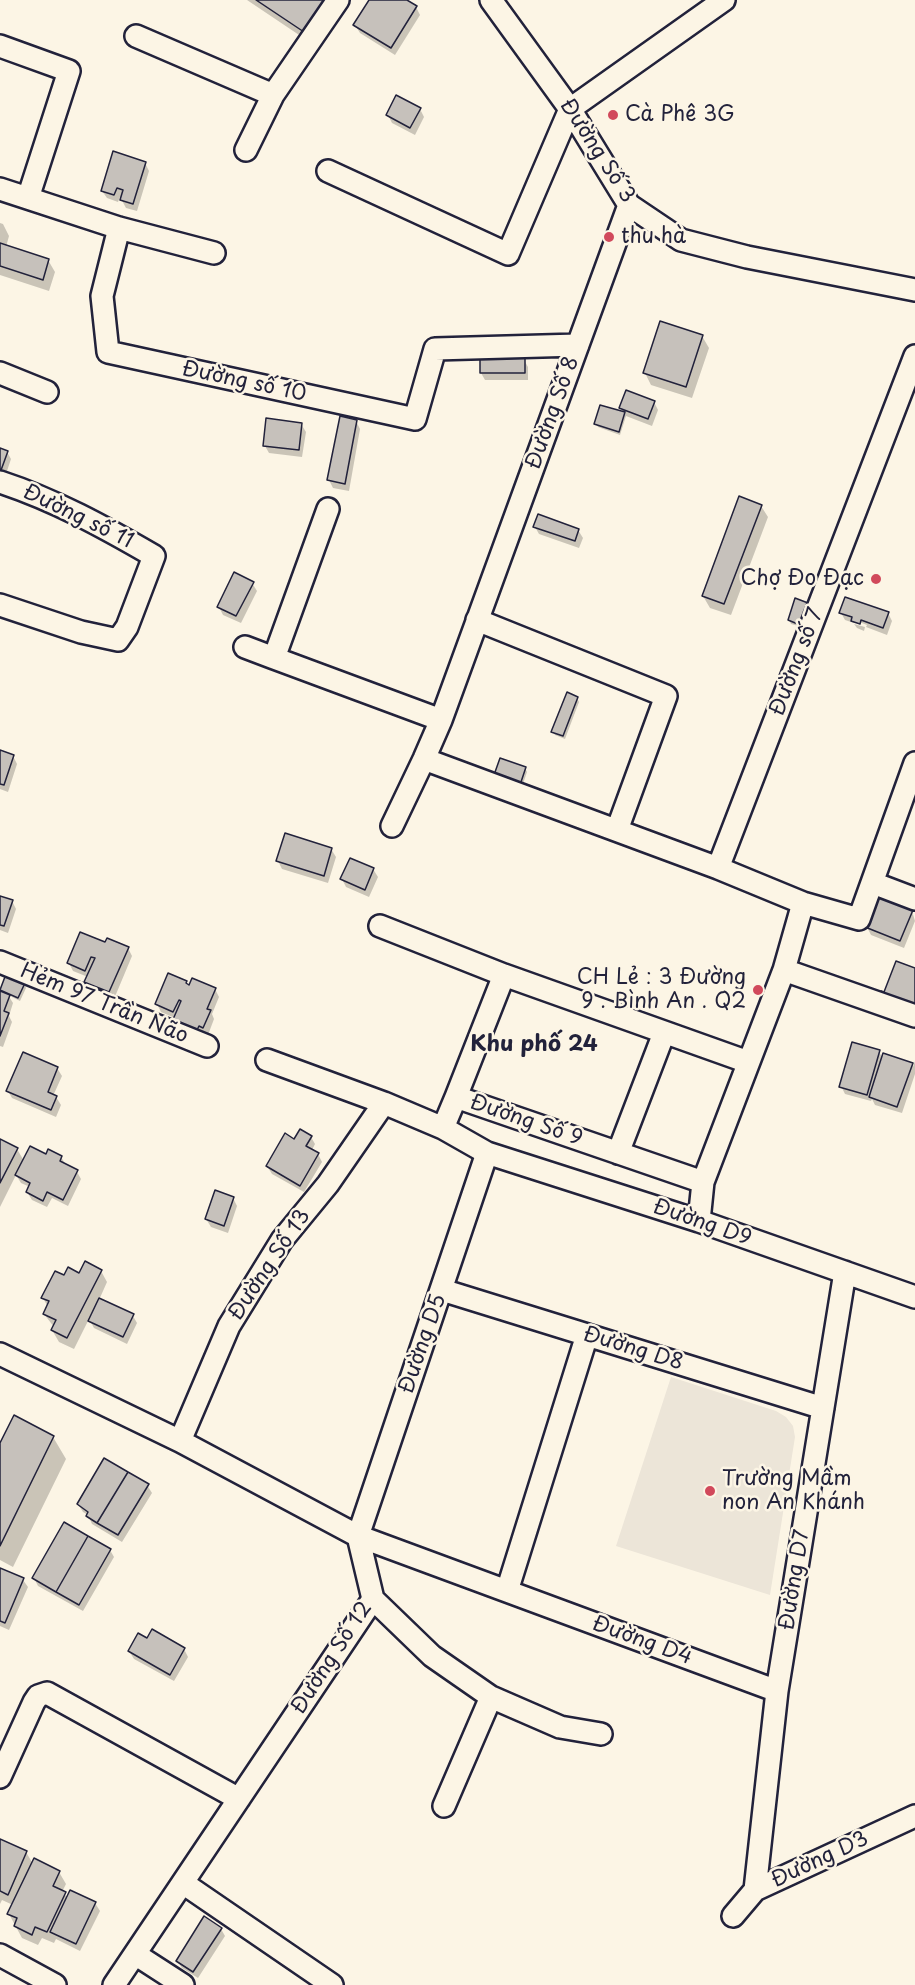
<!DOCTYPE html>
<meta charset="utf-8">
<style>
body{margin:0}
canvas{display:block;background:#fcf5e5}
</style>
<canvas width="915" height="1985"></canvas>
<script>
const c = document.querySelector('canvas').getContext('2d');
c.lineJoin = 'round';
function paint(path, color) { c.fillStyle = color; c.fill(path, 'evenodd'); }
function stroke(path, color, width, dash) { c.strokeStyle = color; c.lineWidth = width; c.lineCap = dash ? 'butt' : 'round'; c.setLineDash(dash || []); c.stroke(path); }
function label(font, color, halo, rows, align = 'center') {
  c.font = font + ' "Playpen Sans",sans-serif'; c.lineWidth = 5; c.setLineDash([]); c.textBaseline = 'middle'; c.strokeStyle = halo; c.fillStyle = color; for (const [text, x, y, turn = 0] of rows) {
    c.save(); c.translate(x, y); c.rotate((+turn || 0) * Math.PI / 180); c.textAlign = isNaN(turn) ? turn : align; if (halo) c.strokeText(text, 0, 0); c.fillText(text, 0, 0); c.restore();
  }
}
const built = new Path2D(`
 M671 1377 776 1411 786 1417 793 1426 795 1437 770 1595 616 1546Z`);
const shadow = new Path2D(`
 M247 0H337L311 43Z
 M371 0H404L416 7 420 15 395 55 360 33 355 25Z
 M420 109 424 117 415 135 392 123 388 115Z
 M145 163 149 171 137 211 126 208 120 197 118 202 107 198 102 191Z
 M0 223 3 224 9 236 6 247 48 260 55 272 49 291 0 275Z
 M702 336 709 348 692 398 651 385 645 373Z
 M524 360 528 367V380H485L481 373Z
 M654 402 658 410 652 426 626 416 620 435 598 427 596 424 624 414 621 408Z
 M356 421 360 429 349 491 333 488 329 480Z
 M301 424 306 432 302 457 269 453 265 446Z
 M0 449 7 452 11 459 3 483 0 482Z
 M761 506 768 517 731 615 710 608 703 596Z
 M535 527 578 530 583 538 579 548 539 534Z
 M252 583 257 591 241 623 223 615 219 607Z
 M807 604 809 607 802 627 791 624 789 620Z
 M841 613H888L892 621 887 635 866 627 867 625 854 620V623L845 620Z
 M854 624 865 627 864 631 857 628Z
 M577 698 579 702 565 739 555 735 553 732Z
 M0 752 13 756 17 764 8 792 0 789Z
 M501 760 525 768 527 772 522 787Z
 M331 849 336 857 328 883 282 869 278 861Z
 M373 869 378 877 369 897 346 887 342 879Z
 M0 898 12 901 16 909 8 933 0 930Z
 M912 911 915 921 904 948 871 935 867 927Z
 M105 944 128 948 132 956 114 999 90 989 86 982 88 977 73 971 69 963Z
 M7 976 24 984 26 988 20 1001 8 995 13 1003 9 1016 12 1022 3 1047 0 1046V993L3 994 0 989Z
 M186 982 188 986 215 989 219 997 212 1014 214 1019 208 1035 203 1033 200 1041 175 1018 161 1012 157 1004Z
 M879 1052 883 1059 912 1064 913 1067 915 1061V1074L902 1113 875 1105 872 1099 871 1101 845 1094 841 1086Z
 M57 1068 62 1076 53 1096 56 1097 61 1105 56 1117 12 1098 8 1091Z
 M311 1137 315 1144 312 1150 318 1154 322 1162 304 1192 272 1174 267 1166Z
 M0 1141 17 1149 24 1161 47 1156 61 1157 66 1165 77 1172 81 1179 68 1206 52 1198 47 1207 32 1200 27 1192 30 1187 21 1183 16 1175 0 1207Z
 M233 1198 237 1206 228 1233 211 1227 206 1219Z
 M101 1271 107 1282 99 1300 133 1316 137 1323 127 1344 94 1328 89 1319 74 1349 59 1342 52 1330 54 1327 44 1314 48 1307 43 1298 65 1277Z
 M53 1437 66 1459 13 1567 0 1560V1446Z
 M147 1485 152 1493 122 1542 92 1524 88 1515 83 1512 78 1504Z
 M110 1550 114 1557 83 1611 38 1586 34 1578Z
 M0 1570 23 1580 28 1587 9 1630 0 1626Z
 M148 1640 184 1649 188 1657 174 1681 134 1659 129 1651Z
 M0 1841 26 1852 33 1864 59 1872 66 1884 62 1892 68 1898 95 1903 100 1911 80 1951 56 1939 54 1943 42 1938 38 1945 22 1938 9 1914 13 1905 2 1900 0 1904Z
 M221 1929 225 1936 198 1978 182 1968 177 1961Z`);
const building = new Path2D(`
 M256 0H326L304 32Z
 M369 0H407L417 6 391 48 353 25Z
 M396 95 421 108 410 128 386 115Z
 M113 151 146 162 133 204 120 200 123 190 117 188 114 195 101 191Z
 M0 243 49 259 43 280 0 266Z
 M660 321 703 335 686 387 643 373Z
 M525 358V373H480V359Z
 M626 390 655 401 648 419 619 408Z
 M600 405 625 412 619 432 594 424Z
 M340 416 357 420 345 484 327 480Z
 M266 418 302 423 299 450 263 446Z
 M0 448 8 451 0 473Z
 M739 496 762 505 724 604 702 596Z
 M538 514 579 529 575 541 533 527Z
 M234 572 254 582 236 616 217 607Z
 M845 597 889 612 883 628 861 620 860 624 851 621 852 617 839 613Z
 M795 598 808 603 800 625 788 620Z
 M567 692 578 697 563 736 551 732Z
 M0 750 14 755 4 785 0 784Z
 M500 758 526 767 520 785 494 775Z
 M285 833 332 848 324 876 276 861Z
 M350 858 374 868 365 890 340 879Z
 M0 896 13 900 4 926 0 925Z
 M878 896 913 910 900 941 865 927Z
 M80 932 105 942 107 938 129 947 109 992 84 982 95 958 91 957 85 971 67 963Z
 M896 961 915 968V1016L877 1002 881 991 884 992Z
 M168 973 187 981 186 983 189 985 192 978 216 988 207 1009 211 1010 203 1028 199 1026 195 1034 171 1024 181 1001 179 1000 173 1012 155 1004Z
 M6 974 25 983 18 998 0 990Z
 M0 991 10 995 4 1011 9 1013 0 1036Z
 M852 1042 880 1050 867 1095 839 1087Z
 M23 1052 58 1067 48 1092 57 1096 51 1110 6 1091Z
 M883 1053 913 1063 897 1107 869 1097Z
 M300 1129 312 1136 306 1146 319 1153 300 1186 266 1166 285 1133 294 1139Z
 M0 1139 18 1148 0 1183Z
 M30 1146 46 1154 48 1149 62 1156 60 1161 78 1170 63 1200 47 1192 43 1201 26 1192 30 1183 15 1175Z
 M215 1190 234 1197 224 1226 205 1219Z
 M85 1261 102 1270 67 1338 51 1330 56 1320 43 1314 49 1301 41 1298 55 1271 64 1275 68 1267 79 1273Z
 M99 1298 134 1314 123 1337 88 1321Z
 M14 1415 54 1436 0 1546V1443Z
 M104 1458 128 1472 97 1523 86 1516 88 1512 77 1504Z
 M128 1472 149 1484 118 1535 97 1523Z
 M64 1522 88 1536 56 1592 32 1578Z
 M88 1536 111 1549 79 1605 56 1592Z
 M0 1568 24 1578 5 1623 0 1621Z
 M152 1629 185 1648 170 1675 128 1651 138 1633 147 1638Z
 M0 1839 27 1851 8 1895 0 1891Z
 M34 1858 60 1871 53 1886 66 1892 47 1932 35 1927 32 1935 14 1926 17 1918 7 1914Z
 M70 1890 96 1902 76 1944 50 1932Z
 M204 1916 222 1928 193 1972 176 1961Z`);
const minor = new Path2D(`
 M491 0 570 109 629 205 681 240 747 257 915 290
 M136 36 273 95
 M0 46 69 71 28 198
 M246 150 273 95 338 0
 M328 171 508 254 570 109 724 0
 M0 189 119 228 214 253
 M119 228 102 296 108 352 415 419 435 349 578 345
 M0 373 47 392
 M0 482C55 500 104 527 154 556L127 627 118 640 81 632 0 605
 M328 509 274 658 441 720
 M477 620 666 696 617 830
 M245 647 274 658
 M424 759 718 868 803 903 859 919 915 763
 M392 826 424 759 441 720 629 205
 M718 868 915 356
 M873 883 915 899
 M380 926 504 975 748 1062
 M0 962 207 1046
 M784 970 915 1016
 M267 1060 384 1103 443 1128 456 1097 703 1182
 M456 1097 504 975
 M443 1128 487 1153 699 1221 915 1297
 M487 1153 358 1536 777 1691
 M618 1153 664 1033
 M699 1221 703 1182 784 970 803 903
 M442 1290 823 1408
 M0 1354 180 1441 358 1536 373 1599 114 1985
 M180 1441 229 1326 282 1240 328 1184 384 1103
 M507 1591 587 1335
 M373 1599 432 1656 491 1697 560 1727 601 1734
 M0 1777 34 1702 38 1696 47 1693 239 1799
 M444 1806 491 1697
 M183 1883 332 1985
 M755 1890 777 1691 845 1272
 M733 1916 755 1890 915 1816
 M135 1954 183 1985
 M0 1955 55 1985`);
const markers = [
 [613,115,6,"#d1495b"],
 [609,237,6,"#d1495b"],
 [876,579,6,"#d1495b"],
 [758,990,6,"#d1495b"],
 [710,1491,6,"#d1495b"]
];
const poiNames = [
 ["Cà Phê 3G",625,115],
 ["thu hà",621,237],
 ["Chợ Đo Đạc",864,579,"right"],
 ["CH Lẻ : 3 Đường",746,978,"right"],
 ["9 . Bình An . Q2",746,1002,"right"],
 ["Trường Mầm",722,1479],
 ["non An Khánh",722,1503]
];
const streetNames = [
 ["Đường Số 3",597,151,57],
 ["Đường số 10",244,382,12],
 ["Đường Số 8",553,413,-70],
 ["Đường số 11",78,517,26],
 ["Đường số 7",797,662,-69],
 ["Hẻm 97 Trần Não",104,1004,22],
 ["Đường Số 9",526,1121,19],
 ["Đường D9",702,1223,19],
 ["Đường Số 13",270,1265,-56],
 ["Đường D5",423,1344,-71],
 ["Đường D8",633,1349,17],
 ["Đường D7",795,1580,-81],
 ["Đường D4",642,1641,20],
 ["Đường Số 12",332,1658,-57],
 ["Đường D3",820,1860,-25]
];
const neighbourhoodNames = [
 ["Khu phố 24",534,1045]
];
paint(built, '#ece5d8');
paint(shadow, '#0003');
paint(building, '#c6c1bb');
stroke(building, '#22223b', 1.5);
stroke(minor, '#22223b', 26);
stroke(minor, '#fcf5e5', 21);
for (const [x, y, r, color] of markers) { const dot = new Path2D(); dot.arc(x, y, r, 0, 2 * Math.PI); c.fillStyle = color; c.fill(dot); stroke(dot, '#fcf5e5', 2); }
label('21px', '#22223b', '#fcf5e5', poiNames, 'left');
label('21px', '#22223b', '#fcf5e5', streetNames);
label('bold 22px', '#22223b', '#fcf5e5', neighbourhoodNames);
</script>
